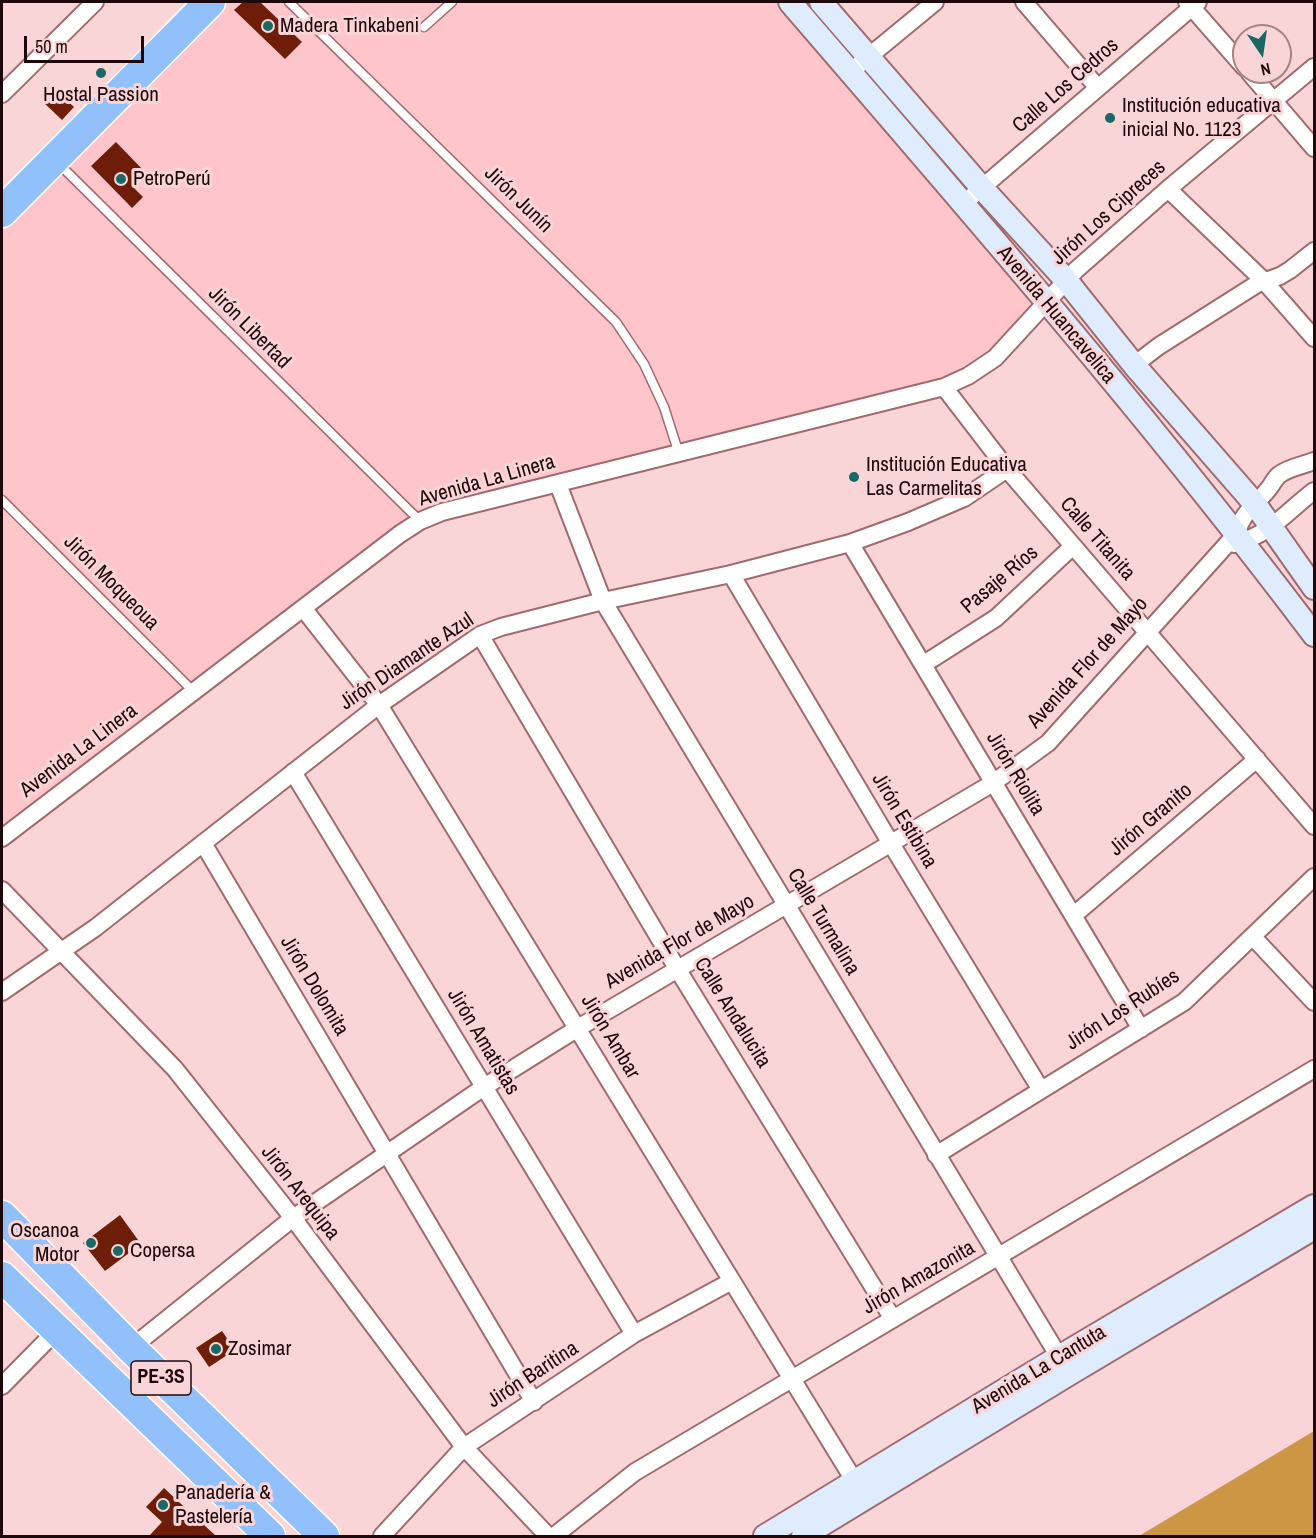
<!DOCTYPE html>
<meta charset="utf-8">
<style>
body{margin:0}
#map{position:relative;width:1316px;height:1538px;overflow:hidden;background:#fad5d7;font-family:"Archivo Narrow",sans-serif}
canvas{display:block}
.frame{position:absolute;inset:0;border:3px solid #1d090c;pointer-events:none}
.north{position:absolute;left:1232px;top:24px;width:60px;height:60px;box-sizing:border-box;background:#fad5d7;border:2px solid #a28386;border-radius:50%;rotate:167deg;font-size:16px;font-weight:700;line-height:24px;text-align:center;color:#1d090c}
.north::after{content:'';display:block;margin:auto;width:21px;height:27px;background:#196766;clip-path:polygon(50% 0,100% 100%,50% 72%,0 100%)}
.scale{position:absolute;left:24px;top:36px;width:120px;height:27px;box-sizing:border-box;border:3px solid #1d090c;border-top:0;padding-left:8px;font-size:18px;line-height:21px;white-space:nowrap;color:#1d090c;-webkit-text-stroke:4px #fad5d7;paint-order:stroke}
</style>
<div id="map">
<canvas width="1316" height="1538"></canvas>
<div class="frame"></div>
<div class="north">N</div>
<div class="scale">50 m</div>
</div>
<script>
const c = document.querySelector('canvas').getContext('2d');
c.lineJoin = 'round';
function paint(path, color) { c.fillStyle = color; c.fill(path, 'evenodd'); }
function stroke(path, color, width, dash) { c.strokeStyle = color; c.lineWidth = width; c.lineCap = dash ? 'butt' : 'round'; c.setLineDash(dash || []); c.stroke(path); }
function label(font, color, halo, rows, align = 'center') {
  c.font = font + ' "Archivo Narrow",sans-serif'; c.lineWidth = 6; c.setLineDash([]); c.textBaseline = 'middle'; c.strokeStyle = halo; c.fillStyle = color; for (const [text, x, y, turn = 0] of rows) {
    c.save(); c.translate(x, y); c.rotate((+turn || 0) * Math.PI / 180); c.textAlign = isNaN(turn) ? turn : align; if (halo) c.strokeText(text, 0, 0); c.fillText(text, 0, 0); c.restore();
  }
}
const built = new Path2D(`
 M220 2H784L1041 305 1001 342 938 383 438 507 2 830V222Z`);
const forest = new Path2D(`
 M1314 1431V1536H1139Z`);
const building = new Path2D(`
 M243 2H260L302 42 285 59 234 10Z
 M55 89 74 107 62 120 42 101Z
 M116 142 145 172 132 186 143 197 132 208 91 166Z
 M120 1215 141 1244 105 1271 83 1243Z
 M222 1331 235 1350 209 1367 196 1348Z
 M164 1488 180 1503 216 1536H149L162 1522 146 1507Z`);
const lane = new Path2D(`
 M289 2 616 322 644 364 664 407 679 454
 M424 27 452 2
 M58 163 420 521
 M2 500 194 692`);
const street = new Path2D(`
 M1024 2 1098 88
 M1187 2 1244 67
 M850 72 935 2
 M1249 72 1314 148
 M2 94 95 2
 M1168 189 1264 281 1314 338
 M963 204 1198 2
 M1134 365 1159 346 1257 284 1280 276 1290 270 1314 251
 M944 387 1007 469 1314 826
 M558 484 603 601 1064 1365
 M850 543 1141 1029
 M1234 544C1270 535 1286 512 1314 491
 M731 574 890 842 1041 1090
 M303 608 379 705 860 1490
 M480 635 678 970 893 1319
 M924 664 996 618 1073 546
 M293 772 634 1334
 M2 838 400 534 420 521 442 512 944 387 968 376 995 358 1076 270 1168 189 1314 67
 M203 843 534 1402
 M2 890 175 1069 293 1218 464 1447 548 1536
 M1074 915 1257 759
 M1253 937 1314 1002
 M2 992 95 928 379 705 480 635 501 627 603 601 731 574 850 543 908 522 964 498 1007 469
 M936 1155 1184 1002 1314 877
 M131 1348 293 1218 484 1087 578 1028 993 783 1048 743 1237 533C1241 513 1258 503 1270 487 1273 483 1275 478 1279 475 1289 467 1302 466 1314 461
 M2 1386 56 1331
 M382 1536 464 1447 634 1334 732 1281
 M554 1536 635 1472 1314 1069`);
const secondary = new Path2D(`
 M790 2C968 209 1149 416 1314 635
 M821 2 982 188 1066 280 1134 365 1255 504 1314 588
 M765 1536 1059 1357 1314 1206
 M803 1536 1069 1374 1314 1228`);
const highway = new Path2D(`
 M2 212 210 2
 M2 1216 131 1348 324 1536
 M2 1277 270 1536`);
const markers = [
 [268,26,6,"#196766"],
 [101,73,6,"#196766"],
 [1110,118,6,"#196766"],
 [121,179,6,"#196766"],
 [854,477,6,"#196766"],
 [91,1243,6,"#196766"],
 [118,1251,6,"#196766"],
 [216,1349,6,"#196766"],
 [163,1505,6,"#196766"]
];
const shields = [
 [161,1378,60]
];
const shieldNames = [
 ["PE-3S",161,1378]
];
const poiNames = [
 ["Madera Tinkabeni",280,26],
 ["Hostal Passion",101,95,"center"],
 ["Institución educativa",1122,106],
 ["inicial No. 1123",1122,130],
 ["PetroPerú",133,179],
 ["Institución Educativa",866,465],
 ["Las Carmelitas",866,489],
 ["Oscanoa",79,1231,"right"],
 ["Motor",79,1255,"right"],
 ["Copersa",130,1251],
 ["Zosimar",228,1349],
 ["Panadería &",175,1493],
 ["Pastelería",175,1517]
];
const streetNames = [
 ["Calle Los Cedros",1066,86,-41],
 ["Jirón Junín",518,200,44],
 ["Jirón Los Cipreces",1109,213,-42],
 ["Avenida Huancavelica",1056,315,50],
 ["Jirón Libertad",249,328,45],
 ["Avenida La Linera",487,481,-16],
 ["Calle Titanita",1097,539,49],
 ["Pasaje Ríos",1000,580,-40],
 ["Jirón Moqueoua",111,583,45],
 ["Jirón Diamante Azul",407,662,-34],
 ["Avenida Flor de Mayo",1088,663,-48],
 ["Avenida La Linera",79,751,-37],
 ["Jirón Riolita",1015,774,59],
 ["Jirón Granito",1151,820,-40],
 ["Jirón Estibina",904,821,59],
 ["Calle Turmalina",823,922,59],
 ["Avenida Flor de Mayo",680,942,-30],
 ["Jirón Dolomita",314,986,59],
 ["Jirón Los Rubíes",1123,1010,-33],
 ["Calle Andalucita",732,1013,58],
 ["Jirón Ambar",610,1037,59],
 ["Jirón Amatistas",483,1042,59],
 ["Jirón Arequipa",300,1193,52],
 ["Jirón Amazonita",919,1278,-30],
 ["Avenida La Cantuta",1039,1370,-31],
 ["Jirón Baritina",533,1375,-33]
];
paint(built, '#fec6ca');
paint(forest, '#cd9644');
paint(building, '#6e1d09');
stroke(lane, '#a06a6e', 11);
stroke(street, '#a06a6e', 20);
stroke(secondary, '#a06a6e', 26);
stroke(highway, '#fff', 33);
stroke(lane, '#fff', 8);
stroke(street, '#fff', 16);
stroke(secondary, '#deecfe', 22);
stroke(highway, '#91c0fa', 30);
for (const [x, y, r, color] of markers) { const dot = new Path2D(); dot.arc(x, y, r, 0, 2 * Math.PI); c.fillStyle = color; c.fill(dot); stroke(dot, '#fad5d7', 2); }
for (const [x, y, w] of shields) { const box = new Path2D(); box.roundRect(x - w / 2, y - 17, w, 34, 4.5); c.fillStyle = '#fad5d7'; c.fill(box); stroke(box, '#1d090c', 1.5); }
label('bold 20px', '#1d090c', null, shieldNames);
label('21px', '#1d090c', '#fad5d7', poiNames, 'left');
label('21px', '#1d090c', '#fad5d7', streetNames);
</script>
